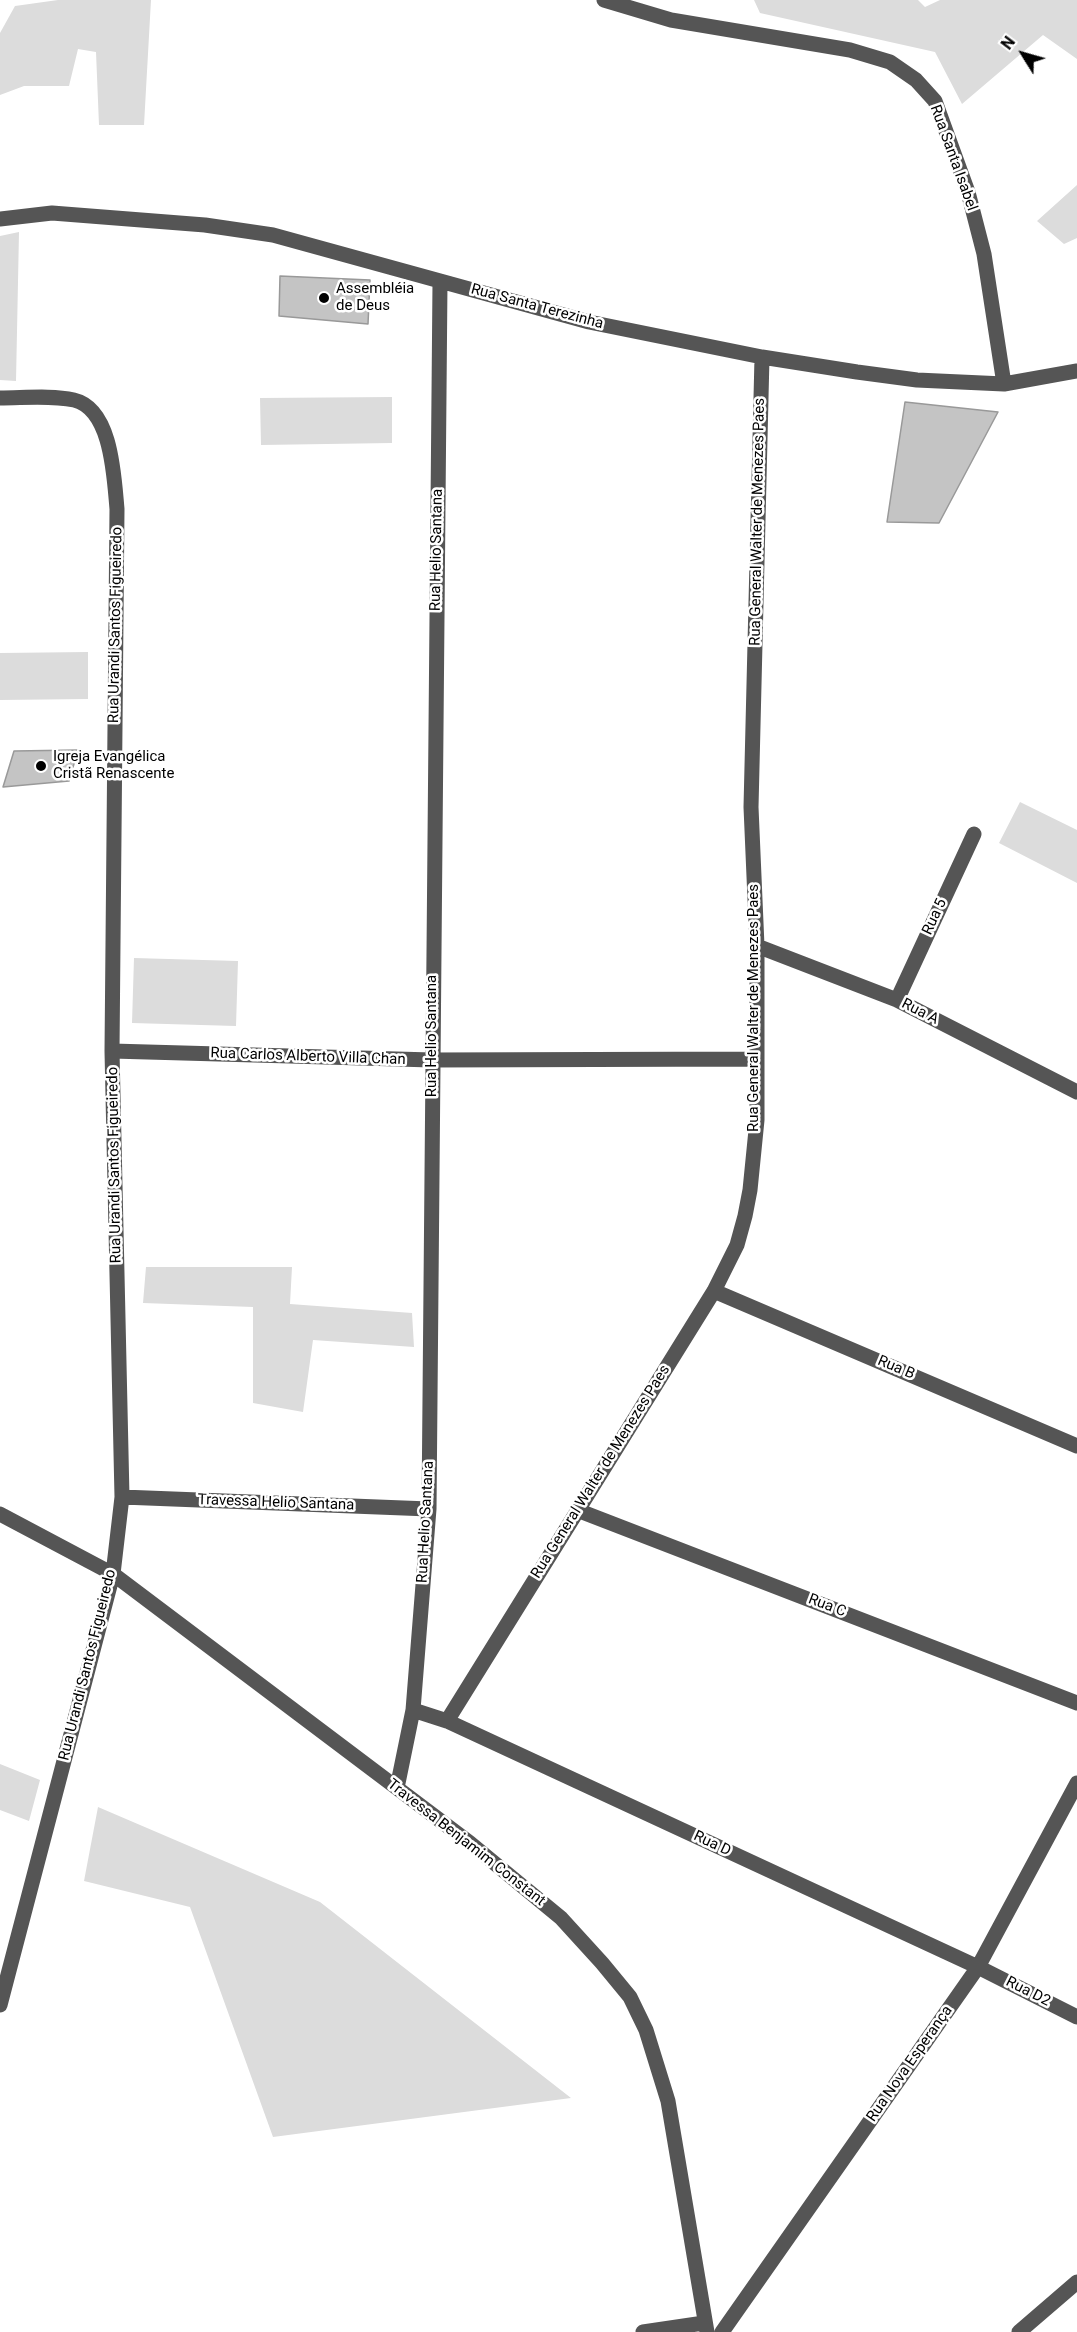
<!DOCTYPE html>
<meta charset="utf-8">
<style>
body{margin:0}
#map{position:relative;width:1077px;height:2332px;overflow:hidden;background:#fff;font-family:Roboto,sans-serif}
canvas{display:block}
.north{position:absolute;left:993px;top:24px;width:60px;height:60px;-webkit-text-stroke:4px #fff;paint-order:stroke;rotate:307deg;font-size:16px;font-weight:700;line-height:24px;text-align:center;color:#000}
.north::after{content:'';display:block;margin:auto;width:21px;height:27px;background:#000;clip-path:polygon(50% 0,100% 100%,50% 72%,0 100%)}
</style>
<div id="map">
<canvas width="1077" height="2332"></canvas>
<div class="north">N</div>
</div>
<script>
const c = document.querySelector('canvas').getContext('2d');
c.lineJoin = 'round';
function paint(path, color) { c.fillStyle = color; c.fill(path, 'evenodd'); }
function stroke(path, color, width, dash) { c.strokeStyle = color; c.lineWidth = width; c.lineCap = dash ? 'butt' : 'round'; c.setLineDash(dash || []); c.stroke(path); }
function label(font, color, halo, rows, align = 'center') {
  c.font = font + ' Roboto,sans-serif'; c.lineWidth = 5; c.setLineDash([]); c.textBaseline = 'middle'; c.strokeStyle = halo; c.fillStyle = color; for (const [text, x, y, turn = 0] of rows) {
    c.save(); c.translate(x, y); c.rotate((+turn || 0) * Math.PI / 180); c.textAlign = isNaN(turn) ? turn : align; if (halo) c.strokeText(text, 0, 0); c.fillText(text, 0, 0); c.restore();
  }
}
const green = new Path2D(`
 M58 0H151L144 125H99L96 52 78 49 69 86H24L0 95V33L15 6Z
 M754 0H918L925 7 940 0H1077V59L1043 35 962 104 935 52 760 13Z
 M1077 185V238L1064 244 1037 221Z
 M19 232 16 381 0 380V236Z
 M392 397V443L261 445 260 398Z
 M88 652V699L0 700V653Z
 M1020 802 1077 830V883L999 843Z
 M134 958 238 961 236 1026 132 1023Z
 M146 1267H292L290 1304 412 1313 414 1347 313 1340 303 1412 253 1403V1307L143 1303Z
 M0 1764 40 1780 29 1821 0 1810Z
 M98 1807 320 1902 571 2098 273 2137 190 1907 84 1881Z`);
const building = new Path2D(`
 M280 276 370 280 368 324 279 316Z
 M905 402 998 412 939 523 887 522Z
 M78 750 69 781 3 787 14 751Z`);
const minor = new Path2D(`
 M604 0 671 20 850 50 890 62 916 80 935 101 968 192 984 254 1004 384
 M0 219 52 213 205 225 273 235 589 322 762 357 857 372 917 380 1004 384 1077 371
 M0 398C24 398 51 395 74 400 112 409 114 477 117 509L112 1051 122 1497 113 1574 0 2005
 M757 946 897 1000 1077 1092
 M897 1000 974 834
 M112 1051 432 1060 757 1059
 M714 1291 1077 1446
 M122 1497 429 1509
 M577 1510 1077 1703
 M0 1514 113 1574 470 1843 561 1918 602 1963 630 1997 646 2030 668 2101 707 2332
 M413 1710 447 1721 714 1291 737 1245 745 1216 750 1190 757 1120V946L751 807 762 357
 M447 1721 978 1967 1077 2017
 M397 1788 413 1710 429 1509 440 282
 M643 2332 704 2323
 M722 2332 978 1967 1077 1783
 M1019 2332 1077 2282`);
const markers = [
 [324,298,6,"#000"],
 [41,766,6,"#000"]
];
const streetNames = [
 ["Rua Santa Isabel",953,158,70],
 ["Rua Santa Terezinha",537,307,15],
 ["Rua General Walter de Menezes Paes",758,522,-89],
 ["Rua Helio Santana",437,550,-89],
 ["Rua Urandi Santos Figueiredo",116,625,-89],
 ["Rua 5",935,917,-65],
 ["Rua General Walter de Menezes Paes",754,1008,-90],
 ["Rua A",920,1012,27],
 ["Rua Helio Santana",432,1036,-90],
 ["Rua Carlos Alberto Villa Chan",308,1057,2],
 ["Rua Urandi Santos Figueiredo",115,1165,-91],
 ["Rua B",896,1368,23],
 ["Rua General Walter de Menezes Paes",601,1472,-58],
 ["Travessa Helio Santana",276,1503,2],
 ["Rua Helio Santana",426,1522,-87],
 ["Rua C",827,1606,21],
 ["Rua Urandi Santos Figueiredo",88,1665,-76],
 ["Travessa Benjamim Constant",466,1843,38],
 ["Rua D",712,1844,25],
 ["Rua D2",1028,1992,27],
 ["Rua Nova Esperança",910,2064,-55]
];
const poiNames = [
 ["Assembléia",336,289],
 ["de Deus",336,306],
 ["Igreja Evangélica",53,757],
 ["Cristã Renascente",53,774]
];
paint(green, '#dcdcdc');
paint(building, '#c4c4c4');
stroke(building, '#999', 1.5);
stroke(minor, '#555', 15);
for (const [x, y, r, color] of markers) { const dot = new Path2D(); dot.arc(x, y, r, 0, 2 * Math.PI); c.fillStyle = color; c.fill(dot); stroke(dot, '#fff', 2); }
label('15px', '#000', '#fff', streetNames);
label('15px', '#000', '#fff', poiNames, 'left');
</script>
